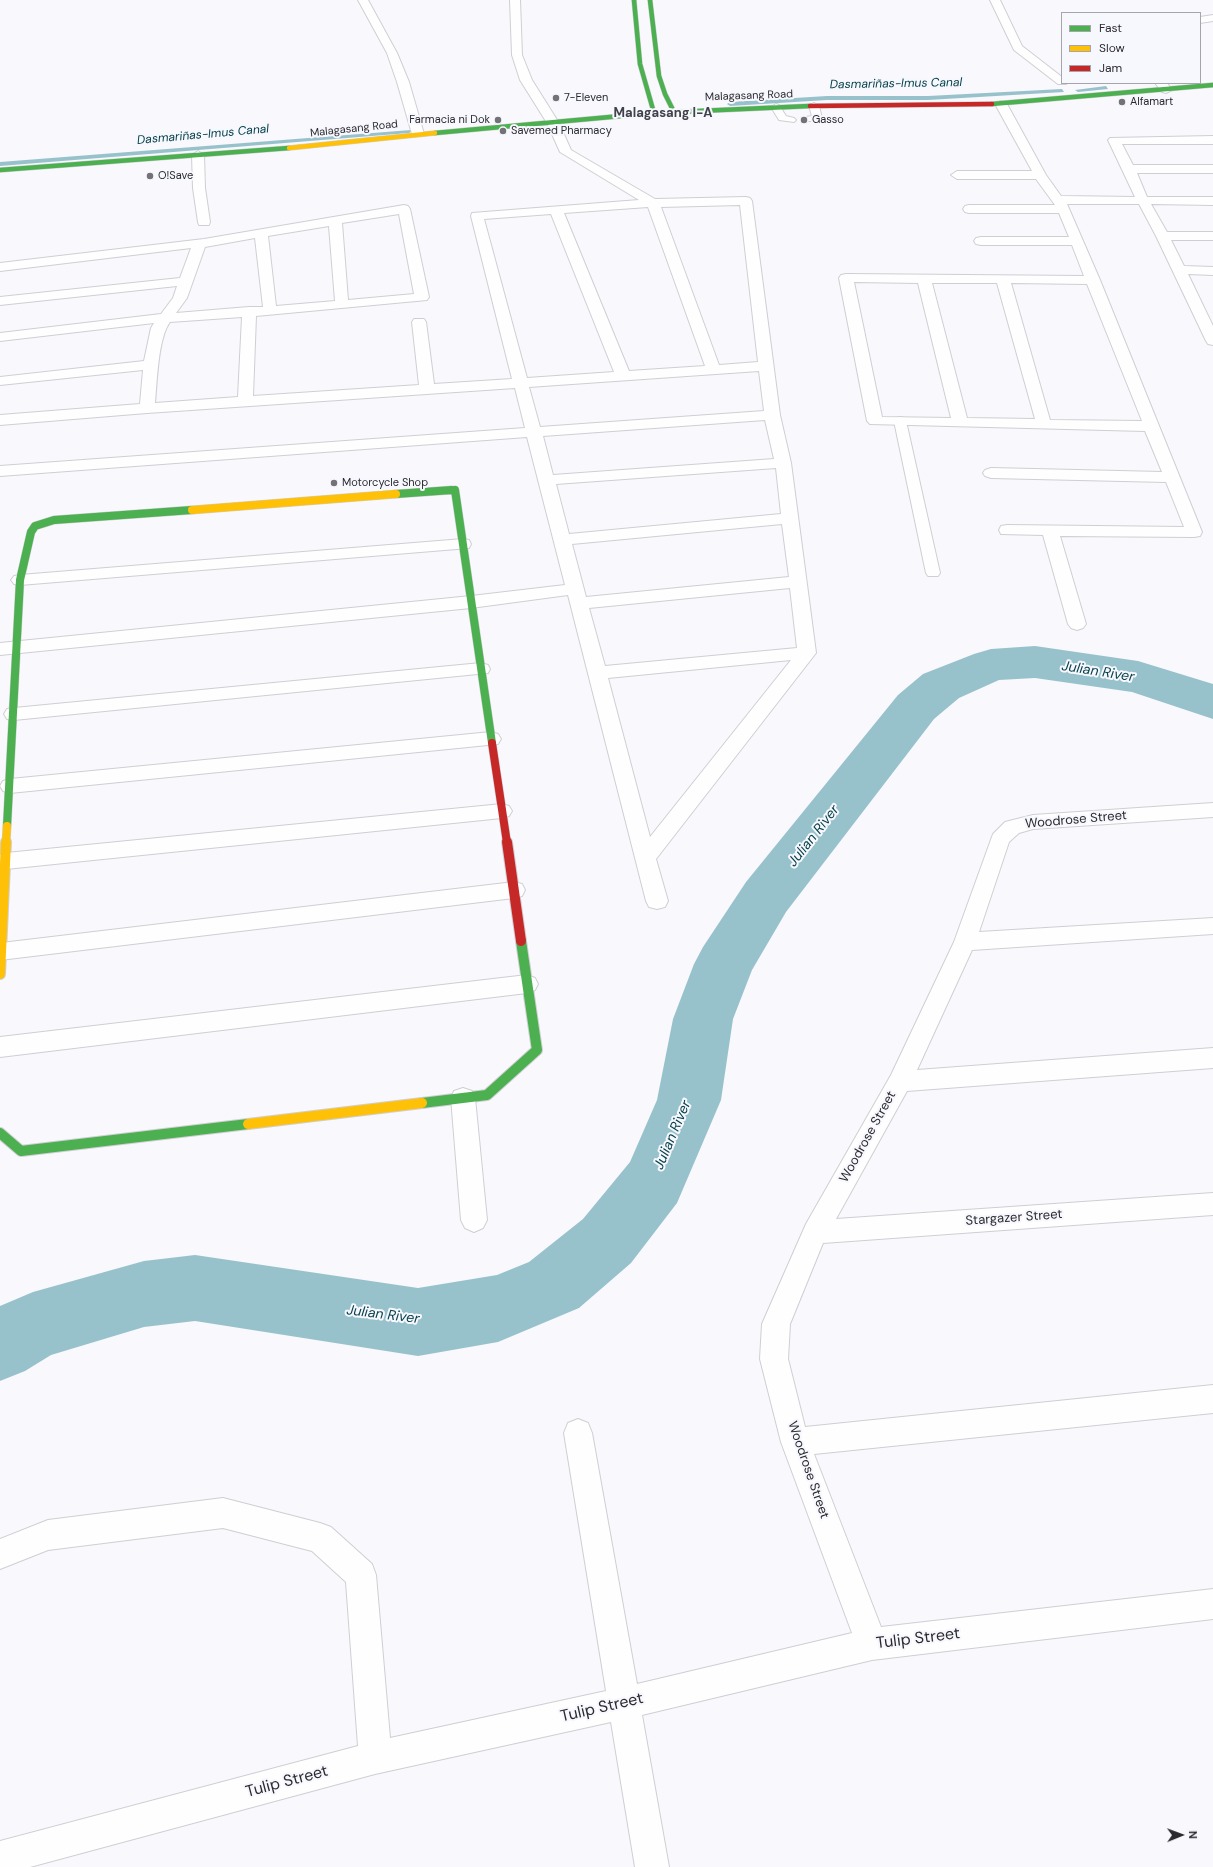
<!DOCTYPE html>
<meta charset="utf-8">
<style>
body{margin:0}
#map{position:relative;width:1213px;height:1867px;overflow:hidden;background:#f8f8fd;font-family:"DM Sans",sans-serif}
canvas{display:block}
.legend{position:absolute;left:1061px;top:12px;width:140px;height:72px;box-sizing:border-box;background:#f7f7fe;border:1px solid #a5a5ab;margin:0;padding:5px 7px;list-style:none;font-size:12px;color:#2b2b2f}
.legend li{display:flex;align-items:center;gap:8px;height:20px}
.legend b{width:20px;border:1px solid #a5a5ab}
.north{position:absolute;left:1161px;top:1815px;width:40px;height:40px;-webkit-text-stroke:3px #f7f7fe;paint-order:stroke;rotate:89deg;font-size:11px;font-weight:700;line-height:16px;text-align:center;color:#2b2b2f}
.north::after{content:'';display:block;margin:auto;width:14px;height:18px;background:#2b2b2f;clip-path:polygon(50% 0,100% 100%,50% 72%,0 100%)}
</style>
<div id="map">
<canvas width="1213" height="1867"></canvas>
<ul class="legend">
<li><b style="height:5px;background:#4caf50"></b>Fast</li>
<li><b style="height:5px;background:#ffc107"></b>Slow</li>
<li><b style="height:5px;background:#c62828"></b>Jam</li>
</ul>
<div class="north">N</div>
</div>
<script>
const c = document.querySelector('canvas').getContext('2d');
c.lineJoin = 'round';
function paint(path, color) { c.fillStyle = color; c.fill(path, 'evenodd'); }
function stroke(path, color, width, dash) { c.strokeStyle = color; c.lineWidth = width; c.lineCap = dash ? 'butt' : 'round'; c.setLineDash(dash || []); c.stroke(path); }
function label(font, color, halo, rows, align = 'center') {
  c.font = font + ' "DM Sans",sans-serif'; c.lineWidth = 4; c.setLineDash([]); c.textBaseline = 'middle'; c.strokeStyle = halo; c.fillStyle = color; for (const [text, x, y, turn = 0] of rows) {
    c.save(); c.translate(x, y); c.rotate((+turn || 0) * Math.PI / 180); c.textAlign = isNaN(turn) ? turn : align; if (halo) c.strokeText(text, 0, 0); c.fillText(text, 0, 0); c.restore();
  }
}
const stream = new Path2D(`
 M1106 86 1108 89 1078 92 1075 90Z
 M1062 89 1064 92 928 100H827L730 106 727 104 730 102 827 96H928Z
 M411 130 412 131 409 133 0 166V162Z`);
const river = new Path2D(`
 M1035 646 1138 661 1213 684V719L1132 692 1035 678 999 680 959 698 934 719 786 912 752 970 733 1019 721 1100 677 1203 631 1263 579 1308 498 1342 418 1356 195 1321 144 1327 51 1355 25 1371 0 1381V1306L33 1292 144 1261 195 1255 418 1288 497 1275 529 1262 583 1219 630 1162 657 1100 673 1019 694 964 703 947 746 882 898 695 923 674 974 654 991 649Z`);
const lane = new Path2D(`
 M814 103 819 106 822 118 817 121H806L804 119 806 117 812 116 809 106Z
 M776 104 779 105 786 116 794 118 796 120 794 122 779 120 771 107Z
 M900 417 904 418 906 421 940 573 938 576H928L926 573 894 421 896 418Z`);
const street = new Path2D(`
 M358 0H368L397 53 409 82 424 134 422 136H414L412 134 397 82 387 53Z
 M510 0H520L522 55 532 80 559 123 571 150 655 199 746 197 750 198 752 201 780 415 791 463 816 653 656 859 668 901 665 907 657 909 649 907 646 901 568 595 471 608 0 655V643L471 596 565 585 527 437 0 476V466L525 428 515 388 147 413 0 425V415L140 404 143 370 0 385V377L144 361 151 328 154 323 0 341V333L161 314 173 298 177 286 0 305V297L180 278 191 248 0 271V263L204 239 404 205 408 206 410 209 429 297 427 300 256 316 253 396 419 385 412 322 414 319H424L426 322 434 384 512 379 471 216 472 213 639 200 560 152 547 123 520 80 512 55ZM740 205 758 362 719 365 661 207ZM648 207 705 366 629 371 564 213ZM399 214 414 294 348 300 342 223ZM551 214 614 372 527 378 484 219ZM329 226 335 301 276 306 268 236ZM255 238 263 307H249L176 313 187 298 205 247ZM242 317 238 397 155 403C157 382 158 338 170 322ZM759 371 764 411 540 427 529 387ZM765 420 774 459 553 475 543 436ZM776 468 781 514 569 534 556 484ZM782 524 789 577 586 597 572 544ZM790 588 797 648 605 666 589 608ZM791 660 650 837 608 678Z
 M990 0H1000L1022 46 1062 77V83H1067L1066 84H1058L1014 50Z
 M1213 15V21L1200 23V17Z
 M1155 83H1167L1172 90 1166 93 1162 92Z
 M1001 101 1007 104 1046 175 1061 196 1135 197 1108 140 1110 138 1213 136V144H1122L1133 165H1213V173H1137L1147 197H1213V205L1151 204 1167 232H1213V240H1171L1184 266 1213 267V275L1188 274 1213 326V345L1208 344 1206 341 1156 236 1139 204H1067L1100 280 1202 532 1200 536 1194 537 1060 536 1086 624 1083 628 1077 630 1071 628 1068 624 1043 535 1001 534 999 530 1001 526 1007 525 1184 527 1166 482 991 478 985 476 983 473 985 470 991 468 1162 472 1145 431 870 424 867 421 839 278 841 275 846 274 1084 276 1072 245H981L976 244 974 241 976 238 981 237H1069L1059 213H969L965 212 963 209 965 206 969 205H1055L1036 179H957L951 175 957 171H1032L995 104ZM854 282 918 283 951 418 882 417ZM932 283H997L1035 419 967 418ZM1011 283 1087 284 1142 421 1050 420Z
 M198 151 204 155 205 188 210 222 209 225H199L198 222 193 188 192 155Z
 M463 539 469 540 471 544 469 548 20 585 14 584 11 580 14 576 20 575Z
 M481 663 488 665 490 669 488 673 14 720 7 719 4 714 7 709 14 708Z
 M491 732 498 734 501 739 498 744 10 793 3 791 0 786 3 781 10 779Z
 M1213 803V817L1033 829 1019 833 1009 842 979 932 1213 918V934L972 950 917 1070 1213 1048V1068L907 1091 836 1219 1213 1193V1215L823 1243 790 1324 788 1359 805 1427 1213 1385V1413L814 1454 881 1627 1213 1589V1619L872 1660 642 1715 669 1867H635L611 1722 375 1774 30 1867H0V1841L358 1746 346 1582 312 1551 223 1528 48 1550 0 1569V1539L48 1520 223 1498 320 1523 331 1527 372 1564 376 1575 390 1738 606 1691 564 1433 568 1423 578 1419 588 1423 592 1433 637 1684 852 1633 781 1442 760 1359 762 1324 806 1224 891 1075 954 942 993 834 1005 822 1033 815Z
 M502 804 509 806 512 811 509 816 502 818 6 869 0 867V855L6 853Z
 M514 882 522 884 525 890 522 896 514 898 0 960 1 943Z
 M527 975 535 978 538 984 535 990 527 993 0 1057V1037Z
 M463 1088 472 1091 475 1098 487 1220 483 1228 474 1232 465 1228 461 1220 451 1098 454 1091Z`);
const fastFar3 = new Path2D(`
 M634 0 640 64 654 113
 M650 0 659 76 665 94 674 112
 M992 104 1213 85
 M435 133 654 113 810 106
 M0 170 289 148`);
const fastFar2 = new Path2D(`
 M437 491H455`);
const fastFar1 = new Path2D(`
 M455 490 492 743
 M396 494 452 490
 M7 826 20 580 31 532 35 526 54 520 192 510`);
const fast = new Path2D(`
 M422 1103 487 1095 537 1050 521 941
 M0 1133 21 1151 248 1124`);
const slowFar2 = new Path2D(`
 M289 148 435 133`);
const slowFar1 = new Path2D(`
 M192 510 396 494
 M6 843 7 826`);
const slow = new Path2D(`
 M0 974 6 842
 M248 1124 422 1103`);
const jamFar2 = new Path2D(`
 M810 106 992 104`);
const jamFar1 = new Path2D(`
 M492 743 507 843`);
const jam = new Path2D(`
 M507 842 521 941`);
const markers = [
 [556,98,4,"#737377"],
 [1122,102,4,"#737377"],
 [498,120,4,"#737377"],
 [804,120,4,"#737377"],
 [503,131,4,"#737377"],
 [150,176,4,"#737377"],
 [334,483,4,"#737377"]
];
const farStreetnames = [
 ["Malagasang Road",749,96,-2],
 ["Malagasang Road",354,129,-6]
];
const farPoinames = [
 ["7-Eleven",564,98],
 ["Alfamart",1130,102],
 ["Farmacia ni Dok",490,120,"right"],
 ["Gasso",812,120],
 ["Savemed Pharmacy",511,131],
 ["O!Save",158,176],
 ["Motorcycle Shop",342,483]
];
const farWaternames = [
 ["Dasmariñas-Imus Canal",896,84,-1],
 ["Dasmariñas-Imus Canal",203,135,-5]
];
const farQuarternames = [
 ["Malagasang I-A",663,114]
];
const streetNames = [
 ["Woodrose Street",1076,820,-5],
 ["Woodrose Street",868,1137,-61],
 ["Stargazer Street",1014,1218,-4],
 ["Woodrose Street",808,1470,71]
];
const waterNames = [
 ["Julian River",1098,672,9],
 ["Julian River",814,836,-52],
 ["Julian River",673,1135,-67],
 ["Julian River",383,1315,7]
];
const nearStreetnames = [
 ["Tulip Street",918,1639,-7],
 ["Tulip Street",602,1708,-13],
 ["Tulip Street",287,1782,-15]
];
paint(stream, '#98c2cb');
paint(river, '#98c2cb');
stroke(lane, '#cfcfd3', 2);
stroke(street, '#cfcfd3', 2);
stroke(fastFar3, '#cfcfd3', 5.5);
stroke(fastFar2, '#cfcfd3', 8);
stroke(fastFar1, '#cfcfd3', 9);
stroke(fast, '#cfcfd3', 12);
stroke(slowFar2, '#cfcfd3', 5.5);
stroke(slowFar1, '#cfcfd3', 9);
stroke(slow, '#cfcfd3', 12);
stroke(jamFar2, '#cfcfd3', 5.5);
stroke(jamFar1, '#cfcfd3', 9);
stroke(jam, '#cfcfd3', 12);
paint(lane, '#fefeff');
paint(street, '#fefeff');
stroke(fastFar3, '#4caf50', 4.5);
stroke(fastFar2, '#4caf50', 6);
stroke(fastFar1, '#4caf50', 8);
stroke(fast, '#4caf50', 10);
stroke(slowFar2, '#ffc107', 4.5);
stroke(slowFar1, '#ffc107', 8);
stroke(slow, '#ffc107', 10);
stroke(jamFar2, '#c62828', 4.5);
stroke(jamFar1, '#c62828', 8);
stroke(jam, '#c62828', 10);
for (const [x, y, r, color] of markers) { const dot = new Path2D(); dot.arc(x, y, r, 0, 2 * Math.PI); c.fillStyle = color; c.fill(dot); stroke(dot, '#f7f7fe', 1.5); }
label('11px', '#2b2b2f', '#f7f7fe', farStreetnames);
label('11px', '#2b2b2f', '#f7f7fe', farPoinames, 'left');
label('italic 12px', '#08424a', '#f7f7fe', farWaternames);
label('bold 13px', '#41414a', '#f7f7fe', farQuarternames);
label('13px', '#2b2b2f', '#f7f7fe', streetNames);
label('italic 14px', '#08424a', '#f7f7fe', waterNames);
label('16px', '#2b2b2f', '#f7f7fe', nearStreetnames);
</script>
